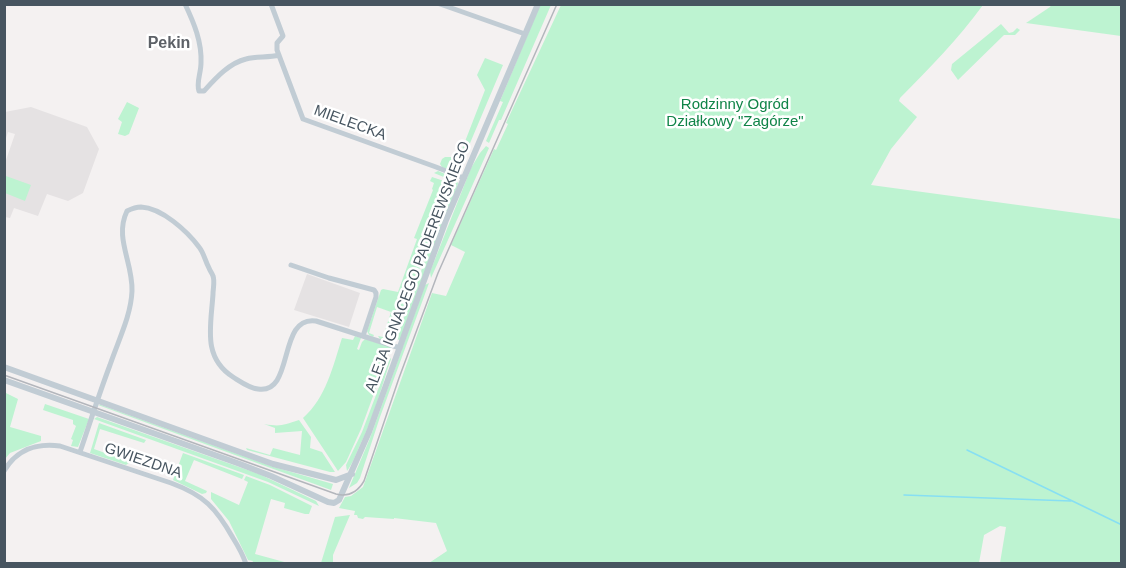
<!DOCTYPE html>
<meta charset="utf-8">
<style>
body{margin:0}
#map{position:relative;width:1126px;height:568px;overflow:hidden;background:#f4f1f1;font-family:Arial,sans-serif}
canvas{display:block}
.frame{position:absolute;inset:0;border:6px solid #475560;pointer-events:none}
</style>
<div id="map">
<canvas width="1126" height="568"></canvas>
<div class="frame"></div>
</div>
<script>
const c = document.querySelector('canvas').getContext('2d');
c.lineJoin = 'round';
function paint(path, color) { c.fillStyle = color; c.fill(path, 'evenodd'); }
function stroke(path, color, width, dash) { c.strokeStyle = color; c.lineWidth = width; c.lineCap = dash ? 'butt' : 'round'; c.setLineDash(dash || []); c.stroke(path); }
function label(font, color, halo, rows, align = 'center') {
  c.font = font + ' Arial,sans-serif'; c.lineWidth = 5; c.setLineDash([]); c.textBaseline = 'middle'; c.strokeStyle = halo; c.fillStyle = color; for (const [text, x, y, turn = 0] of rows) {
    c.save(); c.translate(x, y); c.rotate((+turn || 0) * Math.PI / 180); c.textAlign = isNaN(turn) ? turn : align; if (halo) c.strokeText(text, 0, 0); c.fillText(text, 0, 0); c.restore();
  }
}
const education = new Path2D(`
 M31 107 87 127 99 149 83 193 68 201 47 194 38 216 14 208 10 218 5 217V163L15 134 8 132 5 141V112Z
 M307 274 360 293 349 327 294 310Z`);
const green = new Path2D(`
 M540 5H551L501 120H499L489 143 486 141 503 102 500 101Z
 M561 5H983C958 39 930 68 900 98L899 101 917 117 891 149 871 185 1121 219V563H1000L1006 527 1000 526 984 535 979 563H429L447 551 436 523 394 518V519L365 517 363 519 358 518 357 515H354L355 511 339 508 345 497 351 496 363 487 432 293 446 296 465 252 451 245 494 149 496 150 508 124 506 123Z
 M1051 5H1121V36L1026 23 1050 7Z
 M1001 24 1009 33 1013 32 1017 28 1020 30 1015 35H1004L958 80 951 70 952 64Z
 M485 58 503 65 457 174 442 167 440 164 442 159 445 157H459L485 90 477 75Z
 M127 102 139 108 129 134 125 136 118 134 122 122 118 119Z
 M486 146 489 148 431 278 430 272 471 168 480 153Z
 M438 171 455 178 437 221 392 343 380 339 378 336 383 337 391 312 377 307 369 333 374 335 373 337 369 335 367 331 381 290 383 289 398 292 417 239 414 238 433 190 432 189 434 183 430 181 432 177 450 183 451 180 434 173Z
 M6 176 31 185 25 201 5 193V182Z
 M457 180 458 184 400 340 396 339 430 247Z
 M429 283 380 417 360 478 357 483 349 488 370 438 425 285Z
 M355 336 361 338 357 349 359 350 362 342 365 339 391 347 361 429 346 462 338 471 303 418C326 398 333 366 342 338L353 340Z
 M390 358 391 359C381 388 374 417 360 445 356 454 353 463 347 471L346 465 362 432Z
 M5 389H6V393L18 399 10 427 41 436V441L10 453 5 459Z
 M45 404 89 419 78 447 71 446 73 440 71 439 76 426 73 424V420L43 410Z
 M98 405H101L274 467 333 484 331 490Z
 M97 417 259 474 316 501 319 506 268 482 94 419Z
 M299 420 311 437 310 448 322 452 335 472H330L247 450 246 448 270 455 273 448 300 455 302 431 275 433V428L264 424C281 427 283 425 299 420Z
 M99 423 146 440 144 443 100 429 94 449 130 462 126 465 90 453Z
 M183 453 244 475 242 479 194 460 185 481 207 491 206 493 202 494 173 480Z
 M246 476 270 485 312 506 309 514H305L284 508 285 503 271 499 255 554 288 563H252L253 561 248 560 229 521 211 499V492L239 505 248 482 244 480Z
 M350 515 333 555V563H321L335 517Z`);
const stream = new Path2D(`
 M967 450 1122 525
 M904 495 1071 501`);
const minor = new Path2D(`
 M185 4C194 23 202 42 201 63 201 73 196 83 199 91H204C215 79 229 63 246 59 257 56 268 58 279 55
 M271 4 283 36 277 43V50L303 119 436 167 464 178
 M440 4 525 34
 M291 265 329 278 374 290 376 293V297L363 336
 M80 452C90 423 99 394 110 365 118 341 131 316 132 291 133 262 114 238 127 211 131 209 136 207 141 207 162 208 187 231 199 247 204 253 205 261 209 268 210 271 212 273 213 276 215 281 213 289 213 294 211 326 202 357 233 377 241 382 249 388 258 389 295 395 277 315 316 321L400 348
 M4 471C17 449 36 443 60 446L171 483C204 495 216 508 233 538 238 546 243 555 246 564`);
const tertiary = new Path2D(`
 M4 367 273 464 336 480 352 474
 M4 380 240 464 271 476 328 502 334 503 339 500 369 432 446 220 538 4`);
const tram = new Path2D(`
 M4 375 336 494C348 497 357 493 364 481L399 378 438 273 557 4`);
const parkNames = [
 ["Rodzinny Ogród",735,105],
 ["Działkowy \"Zagórze\"",735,122]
];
const streetNames = [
 ["MIELECKA",350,123,20],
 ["ALEJA IGNACEGO PADEREWSKIEGO",418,267,-69],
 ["GWIEZDNA",143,461,19]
];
const neighbourhoodNames = [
 ["Pekin",169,44]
];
paint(education, '#e5e2e3');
paint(green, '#bdf3d1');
stroke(stream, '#87dff3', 1.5);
stroke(minor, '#c1ccd4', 5);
stroke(tertiary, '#c1ccd4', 6);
stroke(tram, '#b3b6bc', 1.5);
label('15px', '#108448', '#fff', parkNames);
label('15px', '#475560', '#fff', streetNames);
label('bold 16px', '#5d6167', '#fff', neighbourhoodNames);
</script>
